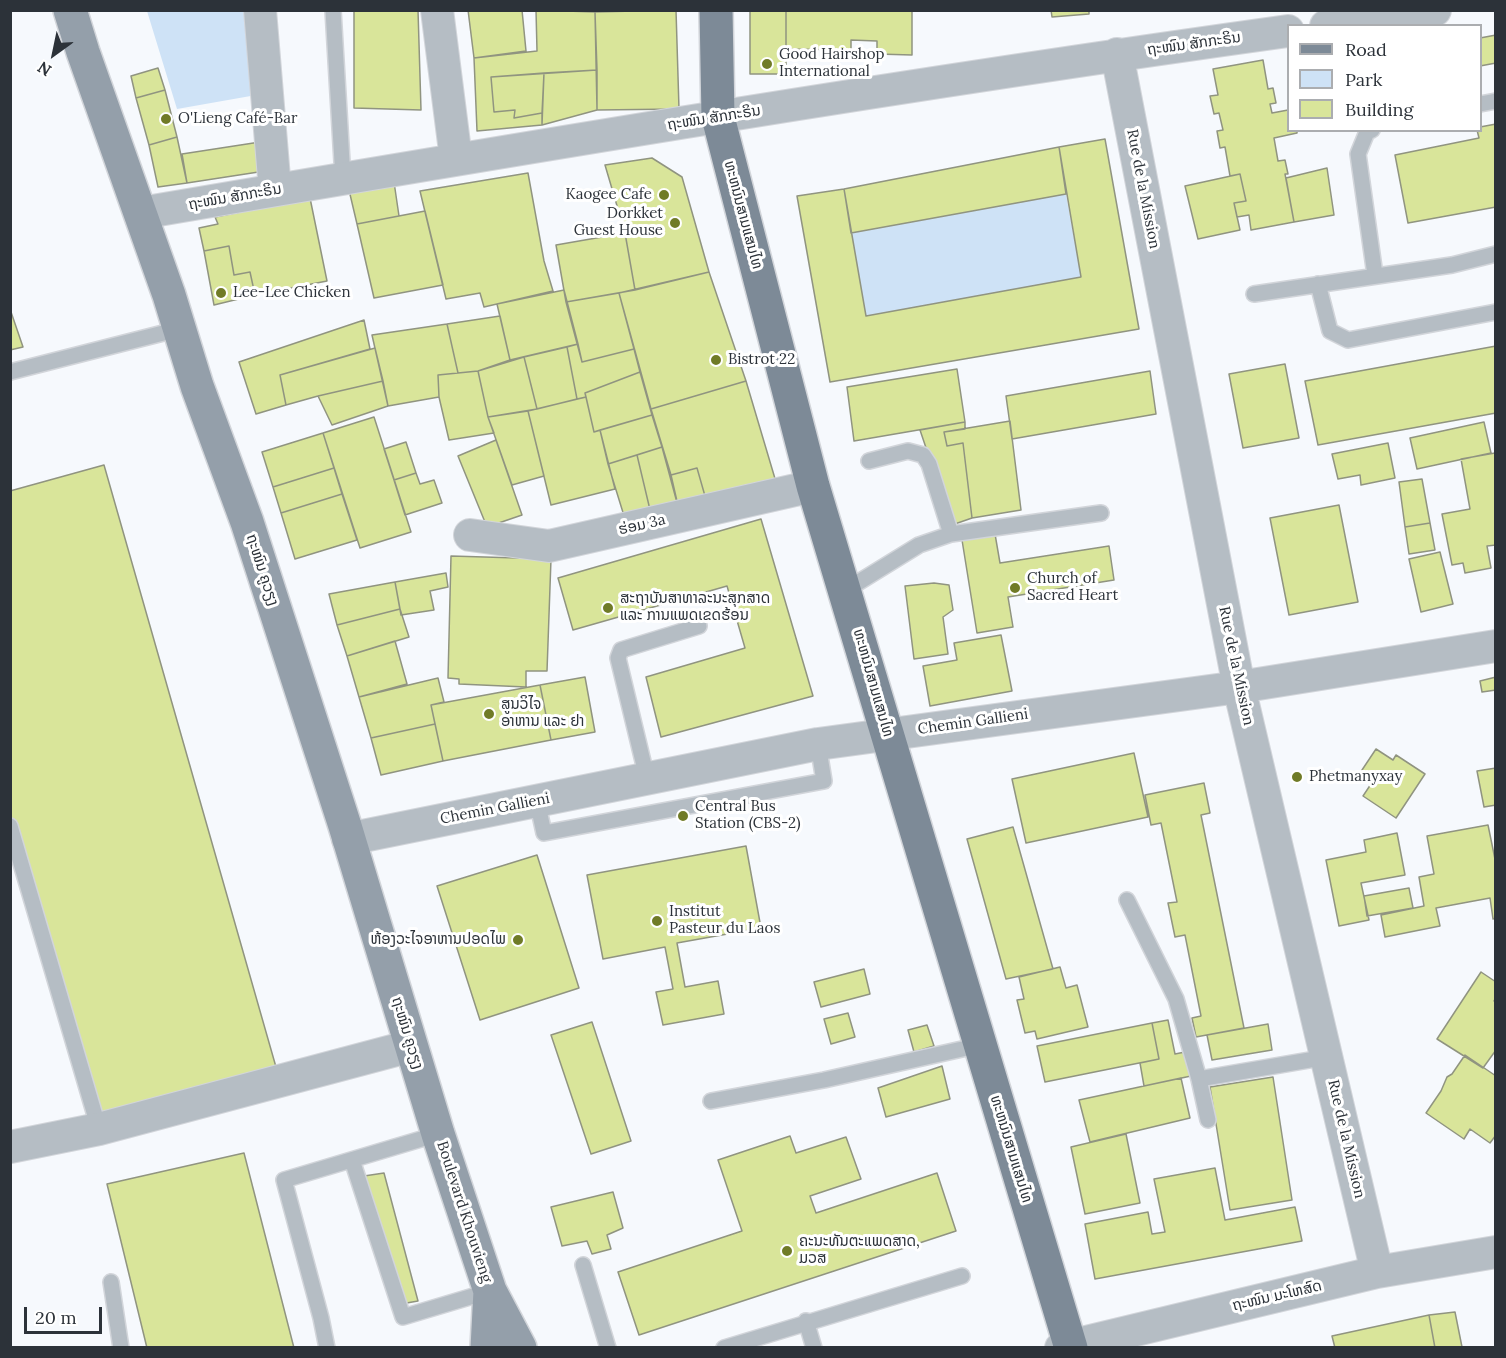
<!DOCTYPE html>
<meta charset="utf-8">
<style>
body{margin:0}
#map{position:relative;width:1506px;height:1358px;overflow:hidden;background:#f6f9fd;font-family:Lora,serif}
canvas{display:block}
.frame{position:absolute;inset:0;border:12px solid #2c3239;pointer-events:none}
.legend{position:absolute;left:1287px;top:24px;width:195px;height:108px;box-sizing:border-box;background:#fff;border:2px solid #abadb0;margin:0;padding:8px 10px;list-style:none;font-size:18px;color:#2c3239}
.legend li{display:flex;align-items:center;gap:12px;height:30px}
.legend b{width:30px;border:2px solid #abadb0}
.north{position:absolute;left:24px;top:24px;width:60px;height:60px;-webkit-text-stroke:4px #fff;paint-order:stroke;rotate:213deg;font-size:16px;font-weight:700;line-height:24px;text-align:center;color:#2c3239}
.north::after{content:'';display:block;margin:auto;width:21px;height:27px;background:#2c3239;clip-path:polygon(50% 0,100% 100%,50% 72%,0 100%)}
.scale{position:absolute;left:24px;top:1307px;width:78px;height:27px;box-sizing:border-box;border:3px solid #2c3239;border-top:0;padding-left:8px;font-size:18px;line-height:21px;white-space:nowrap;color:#2c3239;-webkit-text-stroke:4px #fff;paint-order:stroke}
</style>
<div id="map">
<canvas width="1506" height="1358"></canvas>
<div class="frame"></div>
<ul class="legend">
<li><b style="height:8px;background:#7d8a97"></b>Road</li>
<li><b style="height:16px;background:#cee2f6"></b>Park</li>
<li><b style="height:16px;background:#d9e59a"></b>Building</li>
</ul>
<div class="north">N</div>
<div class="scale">20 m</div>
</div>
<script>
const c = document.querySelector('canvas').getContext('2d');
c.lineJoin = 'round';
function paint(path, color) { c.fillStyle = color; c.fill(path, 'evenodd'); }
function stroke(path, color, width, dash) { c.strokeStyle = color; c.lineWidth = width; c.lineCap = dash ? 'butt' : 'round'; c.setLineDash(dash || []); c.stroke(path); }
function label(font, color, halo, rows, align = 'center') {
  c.font = font + ' Lora,"Noto Sans Lao",serif'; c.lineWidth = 6; c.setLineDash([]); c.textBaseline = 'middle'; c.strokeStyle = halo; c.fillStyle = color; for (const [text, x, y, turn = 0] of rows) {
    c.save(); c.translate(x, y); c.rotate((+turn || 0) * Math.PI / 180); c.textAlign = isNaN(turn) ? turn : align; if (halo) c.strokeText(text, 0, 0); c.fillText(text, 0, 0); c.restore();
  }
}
const green = new Path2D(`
 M147 11H253L262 94 177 109Z
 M1066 194 1081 277 866 316 851 233Z`);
const building = new Path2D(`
 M354 10H418L421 110 354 108Z
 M468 10H522L526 51 474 58Z
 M536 10 595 12 597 70 491 77 494 112 515 110 514 118 542 113V125L477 131 474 58 537 51Z
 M577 10H648L595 12Z
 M676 10 679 109 597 110 595 12Z
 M750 10H786V74H750Z
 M786 10H912V55L877 54V41L851 40V50L786 49Z
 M1051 10H1089V14L1052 17Z
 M1496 35V63L1480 66V38Z
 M1263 60 1268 89 1273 88 1276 103 1270 104 1272 113 1288 110V130H1297V133L1274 138 1278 161 1285 160 1288 174H1285L1294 222 1251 230 1249 215 1237 217 1234 203 1246 201 1240 174 1230 176 1225 147 1220 148 1217 131 1223 130 1219 113 1214 114 1210 96 1218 95 1213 69Z
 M158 68 165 90 136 98 131 76Z
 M597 70V110L542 125 544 73Z
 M544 73 542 113 514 118 515 110 494 112 491 77Z
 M165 90 177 137 149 145 136 98Z
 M1496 124V207L1408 223 1395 155 1479 138 1477 130H1480V127Z
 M177 137 187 183 158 187 149 145Z
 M1105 139 1139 329 830 382 797 196 844 189 866 316 1081 277 1059 147Z
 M260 142 265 171 187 183 182 154Z
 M1059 147 1066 194 851 233 844 189Z
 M652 158 682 177 709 272 635 290 625 233 605 165Z
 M1327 168 1334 215 1294 222 1286 178Z
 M528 173 544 261 553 291 484 307 480 293 446 299 420 191Z
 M1240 174 1246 201 1234 203 1240 230 1198 239 1185 186Z
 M394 182 399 216 357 224 349 190Z
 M310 198 327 281 255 295 250 272 234 275 229 246 204 251 199 228 218 224 215 217Z
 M425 211 443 285 374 298 357 224Z
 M625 233 635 290 566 302 556 245Z
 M229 246 234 275 250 272 255 295 214 305 204 251Z
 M709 272 746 381 651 409 619 293Z
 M564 290 578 344 510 360 497 304Z
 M619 293 634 349 582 362 566 302Z
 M10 309 23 347 10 350Z
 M500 316 510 360 478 371 458 373 447 324Z
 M364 320 370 349 280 375 286 405 256 414 239 362Z
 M447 324 458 373 438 375 439 397 388 406 372 335Z
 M578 344 582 362 634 349 640 372 585 393 586 397 577 399 567 347Z
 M1496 346V413L1318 445 1305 381Z
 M567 347 577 399 537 409 524 357Z
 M375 348 383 381 318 396 286 405 280 375Z
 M524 357 537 409 488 417 478 371Z
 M1285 364 1299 438 1243 448 1229 374Z
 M957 369 965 422 854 441 847 387Z
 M478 371 488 417 494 433 449 440 439 397 438 375Z
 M1150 371 1156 414 1012 439 1006 396Z
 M640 372 652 415 594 432 585 393Z
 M383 381 388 406 332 425 318 396Z
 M746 381 776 482 707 503 697 468 671 475 651 409Z
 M586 397 594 432 600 430 615 489 551 505 528 411Z
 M528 411 544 476 512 485 488 417Z
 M652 415 662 447 608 464 600 430Z
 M374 417 411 532 360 548 323 433Z
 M1010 421 1021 510 972 518 963 443 947 446 944 432Z
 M965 422V429L944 432 947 446 963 443 972 518 952 525 920 430Z
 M1484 422 1491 453 1417 469 1410 438Z
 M323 433 334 468 273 487 262 452Z
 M496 440 522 515 487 527 458 456Z
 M406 442 416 473 394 480 384 449Z
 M1388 443 1395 478 1361 485 1360 475 1338 479 1332 454Z
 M662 447 679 510 651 514 637 455Z
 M1495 453 1496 545 1487 546 1491 568 1465 573 1463 563 1452 565 1442 514 1470 509 1461 459Z
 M637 455 651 514 625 519 608 464Z
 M104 465 276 1067 96 1117 10 815V491Z
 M334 468 342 494 281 513 273 487Z
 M697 468 707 503 679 510 671 475Z
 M416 473 420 484 434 480 442 503 405 515 394 480Z
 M1422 479 1430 523 1405 527 1399 482Z
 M342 494 357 540 295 559 281 513Z
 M1339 505 1358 602 1289 615 1270 518Z
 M761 519 813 696 661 737 646 677 745 648 727 586 573 630 558 578Z
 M1430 523 1435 550 1409 554 1405 527Z
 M995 534 1000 563 1109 546 1114 580 1008 597 1013 627 977 633 962 540Z
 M1440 552 1453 604 1421 612 1409 559Z
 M451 556 551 559 547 671H526V687L459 684V679L448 678Z
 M446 573 448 587 430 591 434 610 401 615 395 582Z
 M395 582 400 609 337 625 329 594Z
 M934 583 949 585 953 610 943 617 948 654 914 659 905 586Z
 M400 609 409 637 347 656 337 625Z
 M1001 635 1012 691 930 706 923 666 957 660 954 643Z
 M395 641 407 684 359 697 347 656Z
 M585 677 595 732 551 740 540 685Z
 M1496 677V690L1482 692 1480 681Z
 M438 678 444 702 431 705 435 724 371 738 359 697Z
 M540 685 551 740 443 761 431 705Z
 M435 724 443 761 381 775 371 738Z
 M1376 749 1393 760 1396 755 1425 774 1396 818 1363 796 1375 778 1362 770Z
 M1134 753 1148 817 1026 843 1012 779Z
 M1496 768V805L1484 807 1477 771Z
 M1204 783 1210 813 1201 815 1244 1028 1196 1037 1192 1018 1201 1016 1185 935 1175 937 1168 903 1177 902 1161 823 1151 825 1145 795Z
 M1488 825 1496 864V918L1493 919 1490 898 1436 908 1440 926 1385 937 1381 915 1424 906 1419 877 1434 874 1427 836Z
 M1013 827 1053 969 1006 979 967 839Z
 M1397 833 1405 875 1361 883 1369 920 1339 926 1326 860 1366 852 1364 840Z
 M746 846 761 928 677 943 685 987 718 981 724 1014 663 1025 656 992 673 989 665 947 603 959 587 875Z
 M537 855 579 988 480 1020 437 886Z
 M1409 888 1413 908 1367 916 1364 896Z
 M1060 967 1066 988 1077 985 1088 1027 1037 1039 1035 1031 1025 1033 1017 1000 1024 999 1019 977Z
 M864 969 870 994 821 1007 814 982Z
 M1481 972 1496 982V998L1494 1001 1496 1002V1050L1483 1068 1437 1039Z
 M848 1013 855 1037 831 1044 824 1019Z
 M1168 1020 1175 1054 1185 1052 1191 1076 1144 1086 1140 1063 1159 1059 1152 1023Z
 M592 1022 631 1141 591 1154 551 1035Z
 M1152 1023 1159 1059 1045 1082 1037 1046Z
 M1268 1024 1272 1050 1212 1060 1207 1035Z
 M927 1025 934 1046 914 1052 908 1030Z
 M1465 1055 1496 1076V1135L1490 1143 1470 1129 1464 1139 1426 1113 1441 1091 1447 1077 1452 1074Z
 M942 1066 950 1099 886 1117 878 1088Z
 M1273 1077 1292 1200 1230 1210 1210 1087Z
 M1181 1078 1190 1118 1090 1142 1079 1100Z
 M1126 1134 1140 1203 1085 1214 1071 1147Z
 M790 1136 796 1153 846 1137 861 1179 810 1196 816 1213 937 1173 956 1231 639 1335 618 1272 742 1231 718 1160Z
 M244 1153 294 1348H147L107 1184Z
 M1215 1168 1225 1220 1295 1207 1302 1241 1095 1279 1085 1224 1148 1212 1152 1234 1165 1232 1154 1179Z
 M384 1173 418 1301 401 1304 364 1176Z
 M613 1192 623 1228 607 1235 611 1249 592 1254 587 1241 562 1246 551 1207Z
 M1455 1312 1462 1347 1435 1348 1429 1315Z
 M1429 1315 1435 1348H1335L1332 1336Z`);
const lane = new Path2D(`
 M333 10 343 179
 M1480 104 1496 101
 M1372 130 1367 132 1358 154 1375 275
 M1318 284 1330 331 1348 340 1496 312
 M1254 294 1452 265 1496 254
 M10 372 179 329
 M869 461 908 451 923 455 929 464 951 534
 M846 590 919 545 951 534 1101 513
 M647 778 618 658 621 650 699 626
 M537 801 544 833 824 781 818 744
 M10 826 99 1129
 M1127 900 1176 999 1199 1079 1208 1120
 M1199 1079 1327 1057
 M711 1101 824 1080 980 1045
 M352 1160 403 1317 490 1291
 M583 1265 608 1348
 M111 1282 121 1348
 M806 1321 814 1348
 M327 1348 321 1318 284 1180 438 1134
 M724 1348 962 1276`);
const street = new Path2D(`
 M260 10 275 190
 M437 10 456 159
 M1326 26 1435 10
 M1117 54 1239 687 1377 1272
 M141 213C523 148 905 84 1288 31
 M470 535 549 546 813 486
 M348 839 818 744 1239 687 1496 646
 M10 1147 99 1129 411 1046
 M1061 1348 1377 1272 1496 1252`);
const secondary = new Path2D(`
 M70 10 83 52 169 295 197 386 247 522 345 826 438 1134 490 1291 520 1348
 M487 1348 490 1291`);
const primary = new Path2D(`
 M716 10 718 117 813 486 1071 1348`);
const markers = [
 [767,64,6,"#707b27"],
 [166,119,6,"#707b27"],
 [664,195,6,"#707b27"],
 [675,223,6,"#707b27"],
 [221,293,6,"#707b27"],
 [716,360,6,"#707b27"],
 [1015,588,6,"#707b27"],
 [608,608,6,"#707b27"],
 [489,714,6,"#707b27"],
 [1297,777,6,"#707b27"],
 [683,816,6,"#707b27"],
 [657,921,6,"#707b27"],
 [518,940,6,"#707b27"],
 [787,1251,6,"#707b27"]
];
const streetNames = [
 ["ຖະໜົນ ສັກກະຣິນ",1194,44,-8],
 ["ຖະໜົນ ສັກກະຣິນ",714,118,-9],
 ["Rue de la Mission",1143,189,79],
 ["ຖະໜົນ ສັກກະຣິນ",235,197,-10],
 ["ທະຫນົນສາມແສນໄທ",743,215,75],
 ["ຮ່ອມ 3a",642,525,-13],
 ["ຖະໜົນ ຄູວຽງ",262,570,72],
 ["Rue de la Mission",1236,666,78],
 ["ທະຫນົນສາມແສນໄທ",873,683,74],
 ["Chemin Gallieni",973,722,-8],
 ["Chemin Gallieni",495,809,-11],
 ["ຖະໜົນ ຄູວຽງ",407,1033,73],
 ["Rue de la Mission",1346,1139,77],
 ["ທະຫນົນສາມແສນໄທ",1011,1149,73],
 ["Boulevard Khouvieng",464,1212,72],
 ["ຖະໜົນ ມະໂຫສົດ",1277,1296,-13]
];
const poiNames = [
 ["Good Hairshop",779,55],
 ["International",779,72],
 ["O'Lieng Café-Bar",178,119],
 ["Kaogee Cafe",652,195,"right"],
 ["Dorkket",663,214,"right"],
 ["Guest House",663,231,"right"],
 ["Lee-Lee Chicken",233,293],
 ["Bistrot 22",728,360],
 ["Church of",1027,579],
 ["Sacred Heart",1027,596],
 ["ສະຖາບັນສາທາລະນະສຸກສາດ",620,599],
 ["ແລະ ການແພດເຂດຮ້ອນ",620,616],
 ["ສູນວິໄຈ",501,705],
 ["ອາຫານ ແລະ ຢາ",501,722],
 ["Phetmanyxay",1309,777],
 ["Central Bus",695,807],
 ["Station (CBS-2)",695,824],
 ["Institut",669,912],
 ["Pasteur du Laos",669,929],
 ["ຫ້ອງວະໄຈອາຫານປອດໄພ",506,940,"right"],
 ["ຄະນະທັນຕະແພດສາດ,",799,1242],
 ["ມວສ",799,1259]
];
paint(green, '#cee2f6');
paint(building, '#d9e59a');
stroke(building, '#909480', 1.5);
stroke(lane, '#d2d5da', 18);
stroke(street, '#d2d5da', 34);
stroke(secondary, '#d2d5da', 36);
stroke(primary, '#d2d5da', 36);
stroke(lane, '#b5bdc4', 15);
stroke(street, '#b5bdc4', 32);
stroke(secondary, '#949faa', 33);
stroke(primary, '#7d8a97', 33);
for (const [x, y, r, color] of markers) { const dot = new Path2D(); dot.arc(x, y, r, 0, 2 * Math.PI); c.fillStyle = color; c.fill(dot); stroke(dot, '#fff', 2); }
label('15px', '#2c3239', '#fff', streetNames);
label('15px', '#2c3239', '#fff', poiNames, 'left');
</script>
